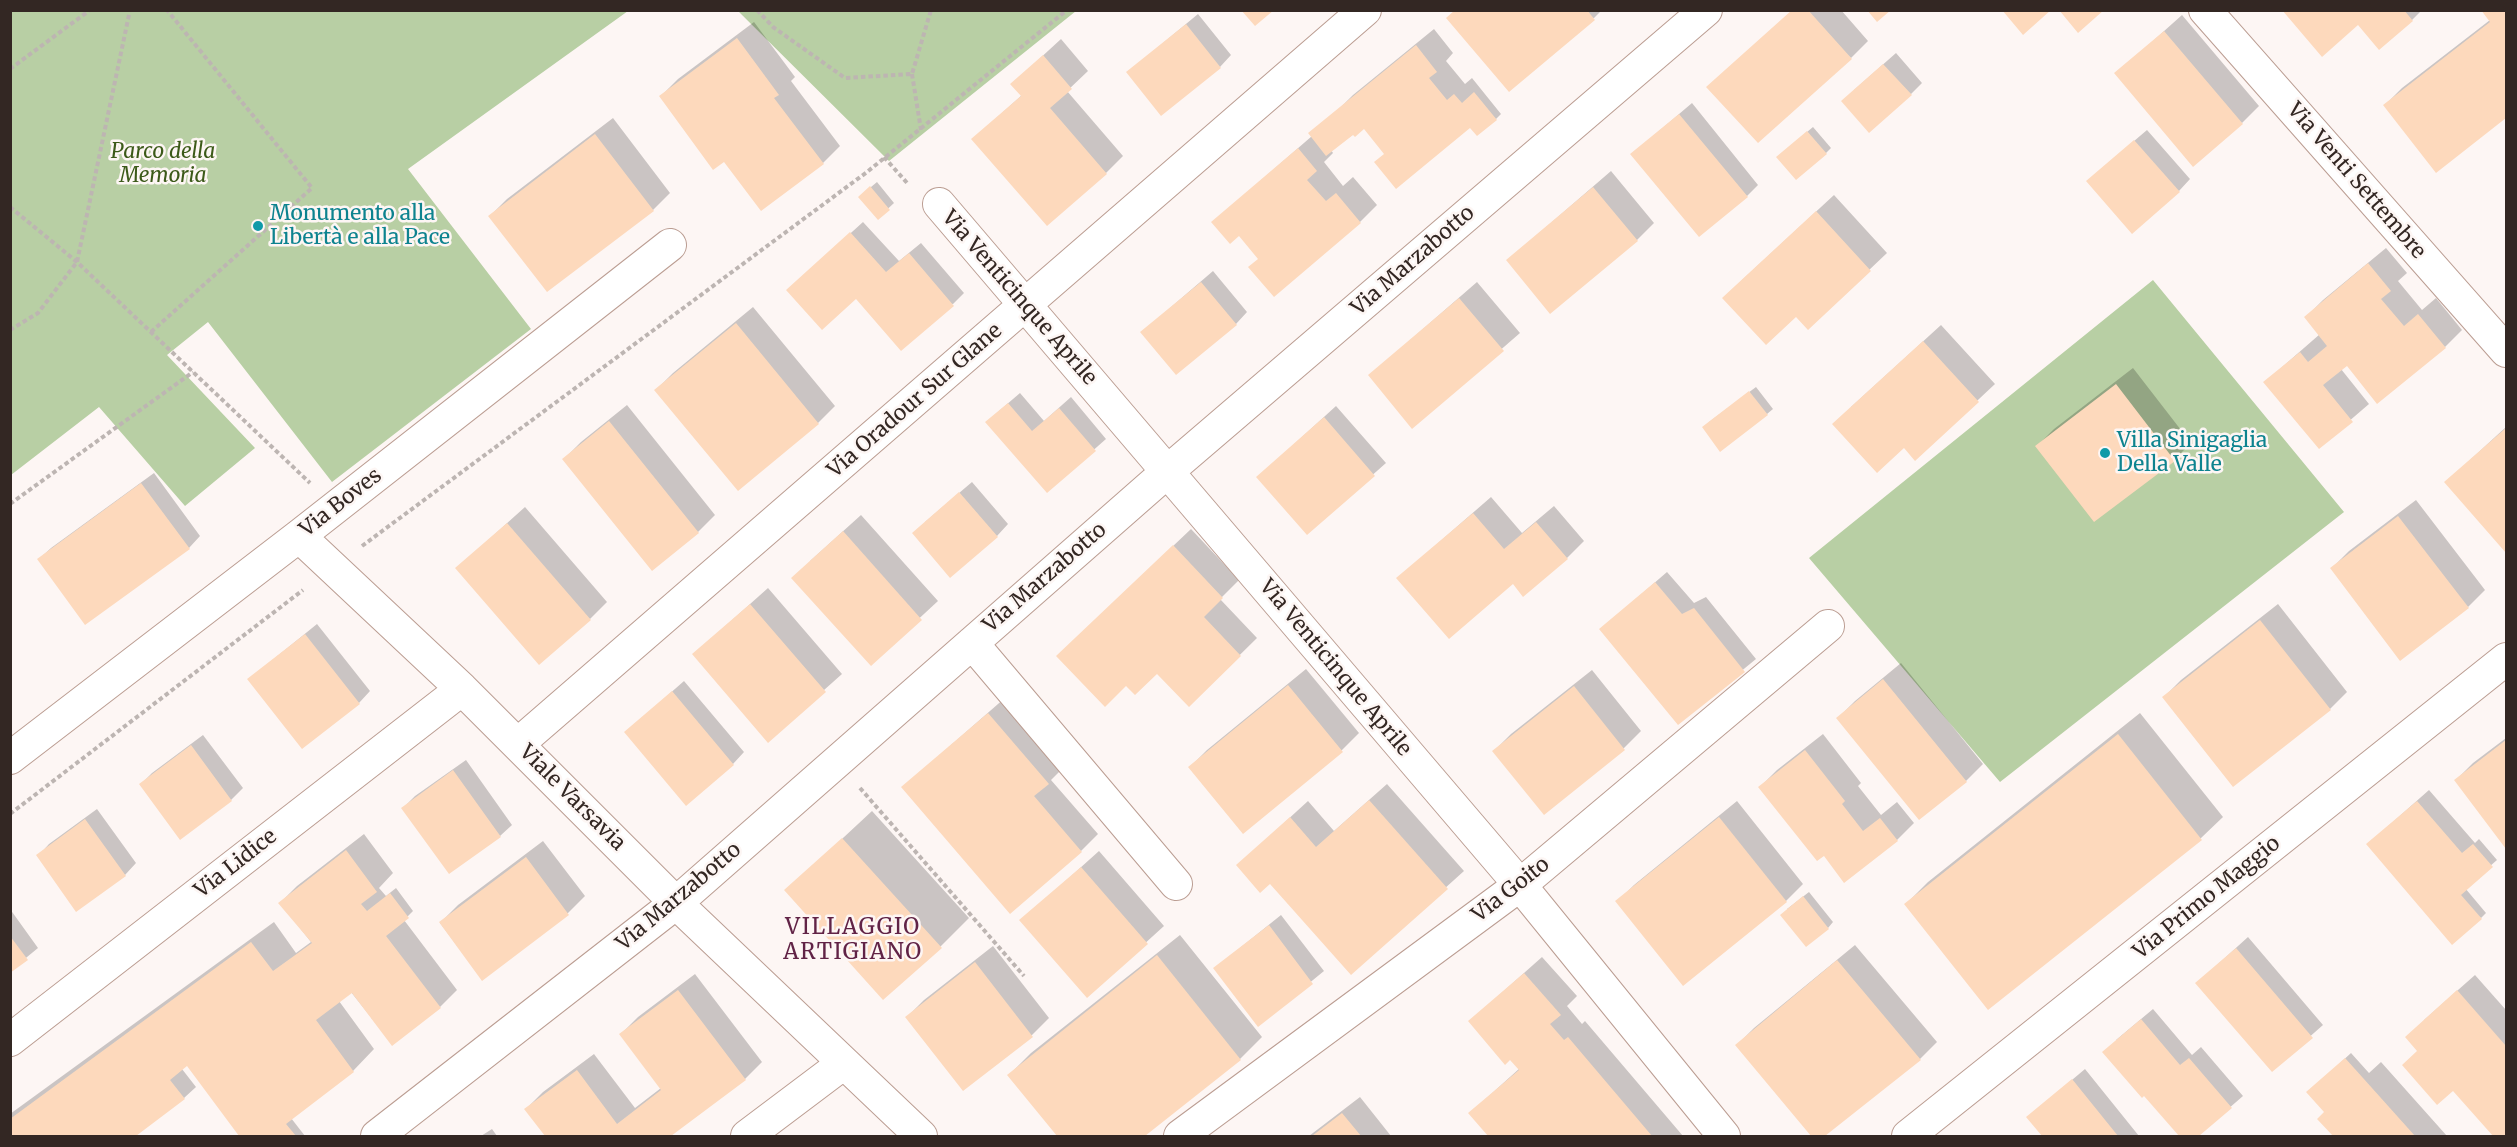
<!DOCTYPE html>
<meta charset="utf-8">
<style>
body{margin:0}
#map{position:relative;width:2517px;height:1147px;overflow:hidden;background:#fdf6f4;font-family:Merriweather,serif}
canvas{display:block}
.frame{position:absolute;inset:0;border:12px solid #332723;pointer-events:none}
</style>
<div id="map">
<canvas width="2517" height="1147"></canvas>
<div class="frame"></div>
</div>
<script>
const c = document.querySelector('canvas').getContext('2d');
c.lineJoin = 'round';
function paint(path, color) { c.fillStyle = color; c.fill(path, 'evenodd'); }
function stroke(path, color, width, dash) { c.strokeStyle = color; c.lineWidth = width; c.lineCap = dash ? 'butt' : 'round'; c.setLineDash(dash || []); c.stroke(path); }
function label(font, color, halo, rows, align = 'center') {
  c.font = font + ' Merriweather,serif'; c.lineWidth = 5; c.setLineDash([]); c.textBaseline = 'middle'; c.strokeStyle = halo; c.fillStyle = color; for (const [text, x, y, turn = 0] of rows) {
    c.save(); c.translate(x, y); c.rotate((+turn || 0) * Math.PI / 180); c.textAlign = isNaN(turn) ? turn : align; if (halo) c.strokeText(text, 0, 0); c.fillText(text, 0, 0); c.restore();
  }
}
const green = new Path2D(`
 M11 10H628V11L408 169 531 329 332 482 208 322 167 355 255 448 185 506 99 407 11 475Z
 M738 11H1076L889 161Z
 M2153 280 2344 512 2000 782 1809 558Z`);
const shadow = new Path2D(`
 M1456 10H1602L1594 18Z
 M1792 10H1841L1868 41 1851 58Z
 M2284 10H2422L2412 20 2359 23Z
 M2483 10H2506V116L2437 171 2385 105 2402 88 2490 20Z
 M1198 14 1231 55 1220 67 1128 72Z
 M2182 15 2259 106 2242 123 2116 74Z
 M754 22 795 77 791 81 840 146 823 163 725 160 661 96 678 79Z
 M1434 29 1453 53 1446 61 1465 84 1472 78 1501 114 1496 119 1385 153 1364 127 1331 150 1333 153 1324 162 1343 186 1353 177 1377 205 1360 222 1260 258 1239 234 1213 222 1312 136 1353 95Z
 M1061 39 1088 71 1067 91 1123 156 1106 173 973 139 1022 95 1012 84Z
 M1896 53 1922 83 1911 94 1854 90Z
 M1692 103 1758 185 1747 196 1632 154Z
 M613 118 670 193 653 210 547 290 490 216 507 199Z
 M1813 127 1831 148 1826 153 1783 152Z
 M2147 130 2190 179 2179 191 2100 170Z
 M1611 171 1654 223 1637 240 1551 312 1508 260Z
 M877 182 894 203 878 218 865 192Z
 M1834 195 1887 253 1808 328 1796 315 1741 281Z
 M863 222 899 261 921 243 964 293 953 304 856 297 800 279Z
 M2386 248 2407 273 2398 281 2422 310 2436 298 2462 330 2445 347 2347 364 2341 369 2369 404 2319 447 2265 382 2320 334 2306 317 2323 300Z
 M1213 271 1247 312 1236 324 1142 332Z
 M1477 282 1520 333 1413 426 1370 375Z
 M753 307 835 406 818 423 656 390 673 373Z
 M1941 325 1995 384 1915 459 1904 446 1851 407Z
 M2133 368 2191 443 2174 460 2037 446 2054 429Z
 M1756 387 1773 409 1767 414 1709 422Z
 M1020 393 1044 421 1071 397 1106 439 1047 491 999 411Z
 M627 405 715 515 698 532 652 569 564 459 581 442Z
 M1336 406 1386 463 1307 533 1258 477Z
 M2506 427V551L2446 482Z
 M154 473 200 536 189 548 39 559 51 548Z
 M972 482 1008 524 997 536 925 522Z
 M1491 497 1522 533 1554 506 1584 541 1567 558 1513 582 1398 578Z
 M2416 500 2485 590 2468 607 2332 568 2349 551Z
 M525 507 607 602 590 619 457 568Z
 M861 515 938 601 871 663 810 561Z
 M1191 529 1239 580 1220 599 1257 638 1189 705 1157 672 1126 684 1075 639Z
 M1667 572 1694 603 1706 597 1756 659 1678 723 1601 629Z
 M768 588 842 674 768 740 694 654Z
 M2278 604 2347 692 2330 709 2164 697 2181 680Z
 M317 624 370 691 359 703 249 679Z
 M1901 663 1983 764 1966 781 1838 718 1855 701Z
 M1306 669 1359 733 1342 750 1243 832 1190 767 1207 750Z
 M1592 670 1641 731 1624 748 1544 813 1494 751 1511 734Z
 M684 681 744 752 733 764 626 732Z
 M1006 697 1065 766 1051 780 1098 834 1081 851 903 787Z
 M2140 713 2223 817 2201 838 1989 1008 1906 904 1928 882Z
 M1823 734 1861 783 1858 786 1881 815 1897 802 1914 823 1897 840 1824 854 1760 787 1777 770Z
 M203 735 243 788 231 800 141 784 152 773Z
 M2506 738V846L2456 780 2473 763Z
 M466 760 512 825 500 836 450 872 403 808 415 796Z
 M1387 784 1464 871 1351 973 1271 882 1238 865 1308 801 1334 831Z
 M2429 790 2475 843 2479 839 2497 860 2465 888 2486 913 2481 918 2368 844Z
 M1737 801 1803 884 1786 901 1683 984 1617 902 1634 885Z
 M97 809 136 863 125 875 38 856 49 844Z
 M872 811 969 918 940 947 786 891Z
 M364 834 393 873 379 888 386 896 396 888 413 911 404 920 457 990 440 1007 392 1044 351 992 339 1001 374 1049 353 1071 291 1118 305 1136H240L188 1064 182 1069 196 1087 184 1098 134 1136H10V1114L274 922 296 953 311 942 280 903 297 886Z
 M543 841 585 896 568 913 482 979 440 923 458 905Z
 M1099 851 1164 926 1087 996 1021 921Z
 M1809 892 1833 922 1828 928 1787 909Z
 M10 909 38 948 10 971Z
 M1281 915 1324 971 1258 1025 1215 968Z
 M1180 935 1262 1037 1240 1059 1142 1136H1059L1009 1075 1031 1053Z
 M2248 937 2323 1025 2272 1070 2197 983Z
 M1855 945 1937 1042 1920 1059 1822 1136H1813L1737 1045 1754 1028Z
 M993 946 1049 1018 1032 1035 963 1089 907 1017 924 1000Z
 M1542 957 1577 996 1567 1006 1582 1024 1585 1021 1683 1136H1489L1470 1113 1520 1068 1470 1021Z
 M695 974 762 1062 745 1079 669 1136H547L526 1109 543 1092 594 1054 635 1108 661 1088 621 1034 638 1017Z
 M2475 975 2506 1010V1136H2495L2419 1051 2424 1020Z
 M2153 1009 2192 1055 2201 1047 2243 1096 2197 1136H2180L2145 1094 2116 1040Z
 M2351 1053 2369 1073 2381 1062 2447 1136H2335L2319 1119 2326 1112 2314 1087Z
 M2085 1069 2139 1136H2044L2028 1117Z
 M1360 1097 1391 1136H1309Z
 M492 1129 497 1136H481Z`);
const building = new Path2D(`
 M1241 10H1274L1255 26Z
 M1455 10H1587L1595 20 1509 92 1446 18Z
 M1792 10H1808L1852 59 1758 143 1706 87Z
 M1867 10H1891L1877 22Z
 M2002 10H2051L2023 35Z
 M2059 10H2104L2078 33Z
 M2282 10H2404L2413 21 2379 50 2358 25 2322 57Z
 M2481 10H2506V118L2436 173 2383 105 2490 22Z
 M1186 24 1221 68 1161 116 1126 72Z
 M2164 31 2243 124 2193 167 2114 73Z
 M737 38 779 95 774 98 824 164 761 211 724 162 713 170 659 96Z
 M1416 45 1437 72 1429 78 1447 100 1454 94 1462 103 1474 92 1497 120 1477 136 1470 128 1396 189 1374 162 1384 154 1364 129 1355 137 1353 135 1326 156 1308 133Z
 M1043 55 1072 89 1050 108 1107 174 1047 226 971 139 1021 96 1010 84Z
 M1883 64 1912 95 1869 133 1841 101Z
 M1679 114 1748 197 1699 237 1630 154Z
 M1807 131 1827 154 1796 180 1776 157Z
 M595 134 654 211 547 292 488 216Z
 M2134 140 2180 192 2132 234 2086 181Z
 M1298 148 1317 171 1307 180 1326 201 1336 193 1361 223 1274 297 1248 267 1258 259 1239 236 1230 244 1211 222Z
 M870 186 890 210 878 220 858 197Z
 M1593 187 1638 241 1550 314 1506 260Z
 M1816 211 1871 271 1808 330 1796 317 1766 345 1722 298Z
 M850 232 886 272 909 253 954 306 901 351 856 299 822 330 786 290Z
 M2368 263 2391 291 2381 299 2404 326 2418 314 2446 348 2377 404 2347 366 2323 385 2353 422 2319 449 2263 382 2300 352 2308 362 2327 346 2304 317Z
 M1201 282 1237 325 1176 375 1140 332Z
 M1459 298 1504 351 1412 429 1368 375Z
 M736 323 819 424 738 491 654 390Z
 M1923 341 1979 402 1915 461 1904 448 1877 473 1832 424Z
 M2116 384 2175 461 2094 522 2035 446Z
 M1749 391 1768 415 1720 452 1702 427Z
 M1008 403 1032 431 1059 408 1096 451 1047 493 985 422Z
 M1324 417 1375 476 1307 535 1256 477Z
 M609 421 699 533 652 571 562 459Z
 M2506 428V553L2444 482Z
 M141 483 190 549 85 625 37 559Z
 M959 492 998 537 950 578 912 533Z
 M1473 513 1504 549 1536 522 1568 559 1523 597 1513 584 1449 639 1396 578Z
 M2398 516 2469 608 2400 661 2330 568Z
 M507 523 591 620 539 665 455 568Z
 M843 531 922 620 871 666 791 578Z
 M1173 545 1223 598 1204 617 1241 656 1189 707 1157 674 1135 695 1126 686 1105 707 1056 656Z
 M1655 582 1682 614 1694 608 1745 672 1678 725 1599 629Z
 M750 604 826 692 768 743 692 654Z
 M2260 620 2331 710 2233 787 2162 697Z
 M305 634 360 704 302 749 247 679Z
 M1883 679 1967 782 1919 820 1836 718Z
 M1288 685 1343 752 1243 834 1188 767Z
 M1574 686 1625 750 1544 815 1492 751Z
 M672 691 734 765 686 806 624 732Z
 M988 713 1049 784 1034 796 1082 852 1010 914 901 787Z
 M2118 734 2202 840 1988 1010 1904 904Z
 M2506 740V849L2454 780Z
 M191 745 232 801 180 840 139 784Z
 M1805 750 1845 801 1842 804 1863 831 1880 818 1898 841 1844 883 1824 856 1817 861 1758 787Z
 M453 770 501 837 449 874 401 808Z
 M1369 800 1448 889 1351 975 1270 884 1260 893 1236 865 1290 817 1316 847Z
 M2417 801 2462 853 2473 844 2493 867 2461 895 2482 919 2452 945 2366 844Z
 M1719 817 1787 902 1683 986 1615 901Z
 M85 819 126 876 76 912 36 855Z
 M842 838 942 948 883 1000 784 890Z
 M346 850 377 892 361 904 367 911 390 893 409 918 386 936 441 1008 392 1046 352 993 316 1020 354 1072 286 1124 296 1136H239L187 1066 170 1080 185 1099 136 1136H10V1119L251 942 273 971 312 943 278 903Z
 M526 857 569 915 482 981 439 922Z
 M1081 867 1148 944 1087 998 1019 920Z
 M1803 896 1829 929 1806 947 1780 915Z
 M1269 925 1313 984 1258 1027 1213 968Z
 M10 936 28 960 10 973Z
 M2236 948 2313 1038 2272 1072 2195 983Z
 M1157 955 1241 1060 1145 1136H1057L1007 1075Z
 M1837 960 1921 1060 1825 1136H1811L1735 1045Z
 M975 962 1033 1037 963 1091 905 1017Z
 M1524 973 1561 1015 1550 1024 1564 1040 1568 1037 1652 1136H1488L1468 1113 1519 1070 1510 1060 1505 1065 1468 1021Z
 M678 990 746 1080 671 1136H545L524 1109 577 1070 617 1124 661 1090 619 1034Z
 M2457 990 2506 1046V1136H2493L2453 1091 2437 1105 2402 1065 2417 1051 2405 1037Z
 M2141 1019 2180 1065 2189 1058 2232 1108 2199 1136H2179L2144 1096 2142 1098 2102 1052Z
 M2345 1058 2363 1078 2415 1136H2333L2317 1119 2324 1112 2306 1092Z
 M2072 1079 2118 1136H2042L2026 1117Z
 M1342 1113 1361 1136H1312Z`);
const path = new Path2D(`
 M757 10 773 27 845 78 912 74 931 10
 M10 69 90 10
 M912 74 921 130
 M884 157 908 184
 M10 207 77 262 310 483
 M10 330 38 313 77 262 130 10
 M151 332 312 188 167 10
 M10 504 193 372
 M362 546 867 172 1067 10
 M860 788 1024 976
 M10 814 303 590`);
const minor = new Path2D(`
 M2205 10 2506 351
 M939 204 1520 885 1724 1136
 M299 536 462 689 676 903 921 1136
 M972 643 1176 884
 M518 744 1365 10
 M10 758 299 536 670 245
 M10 1040 462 689
 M377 1136 676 903 1168 471 1706 10
 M747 1136 844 1063
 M1180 1136 1520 885 1828 626
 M1908 1136 2506 659`);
const markers = [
 [258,226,6,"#0f9aa8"],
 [2105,453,6,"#0f9aa8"]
];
const parkNames = [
 ["Parco della",163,152],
 ["Memoria",163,176]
];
const streetNames = [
 ["Via Venti Settembre",2356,181,49],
 ["Via Marzabotto",1413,261,-41],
 ["Via Venticinque Aprile",1019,298,49],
 ["Via Oradour Sur Glane",915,401,-41],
 ["Via Boves",341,503,-38],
 ["Via Marzabotto",1045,578,-41],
 ["Via Venticinque Aprile",1335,668,50],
 ["Viale Varsavia",572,798,45],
 ["Via Lidice",236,864,-38],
 ["Via Goito",1511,890,-38],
 ["Via Marzabotto",679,897,-40],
 ["Via Primo Maggio",2207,898,-39]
];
const cultureNames = [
 ["Monumento alla",270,214],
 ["Libertà e alla Pace",270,238],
 ["Villa Sinigaglia",2117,441],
 ["Della Valle",2117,465]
];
const neighbourhoodNames = [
 ["VILLAGGIO",853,928],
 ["ARTIGIANO",853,953]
];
paint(green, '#b8cfa4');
paint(shadow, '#0003');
paint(building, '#fdd9bc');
stroke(minor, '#bb9d92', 34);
stroke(path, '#bdb5b2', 4, [4.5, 3]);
stroke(minor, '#fff', 32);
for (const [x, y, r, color] of markers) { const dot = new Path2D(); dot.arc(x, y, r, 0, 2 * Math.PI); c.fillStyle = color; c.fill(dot); stroke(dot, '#fdf6f4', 2); }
label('italic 21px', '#3c5a19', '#fdf6f4', parkNames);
label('21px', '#332723', '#fdf6f4', streetNames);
label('21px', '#0d838f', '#fdf6f4', cultureNames, 'left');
c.letterSpacing = '1.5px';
label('22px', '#612346', '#fdf6f4', neighbourhoodNames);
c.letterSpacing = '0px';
</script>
